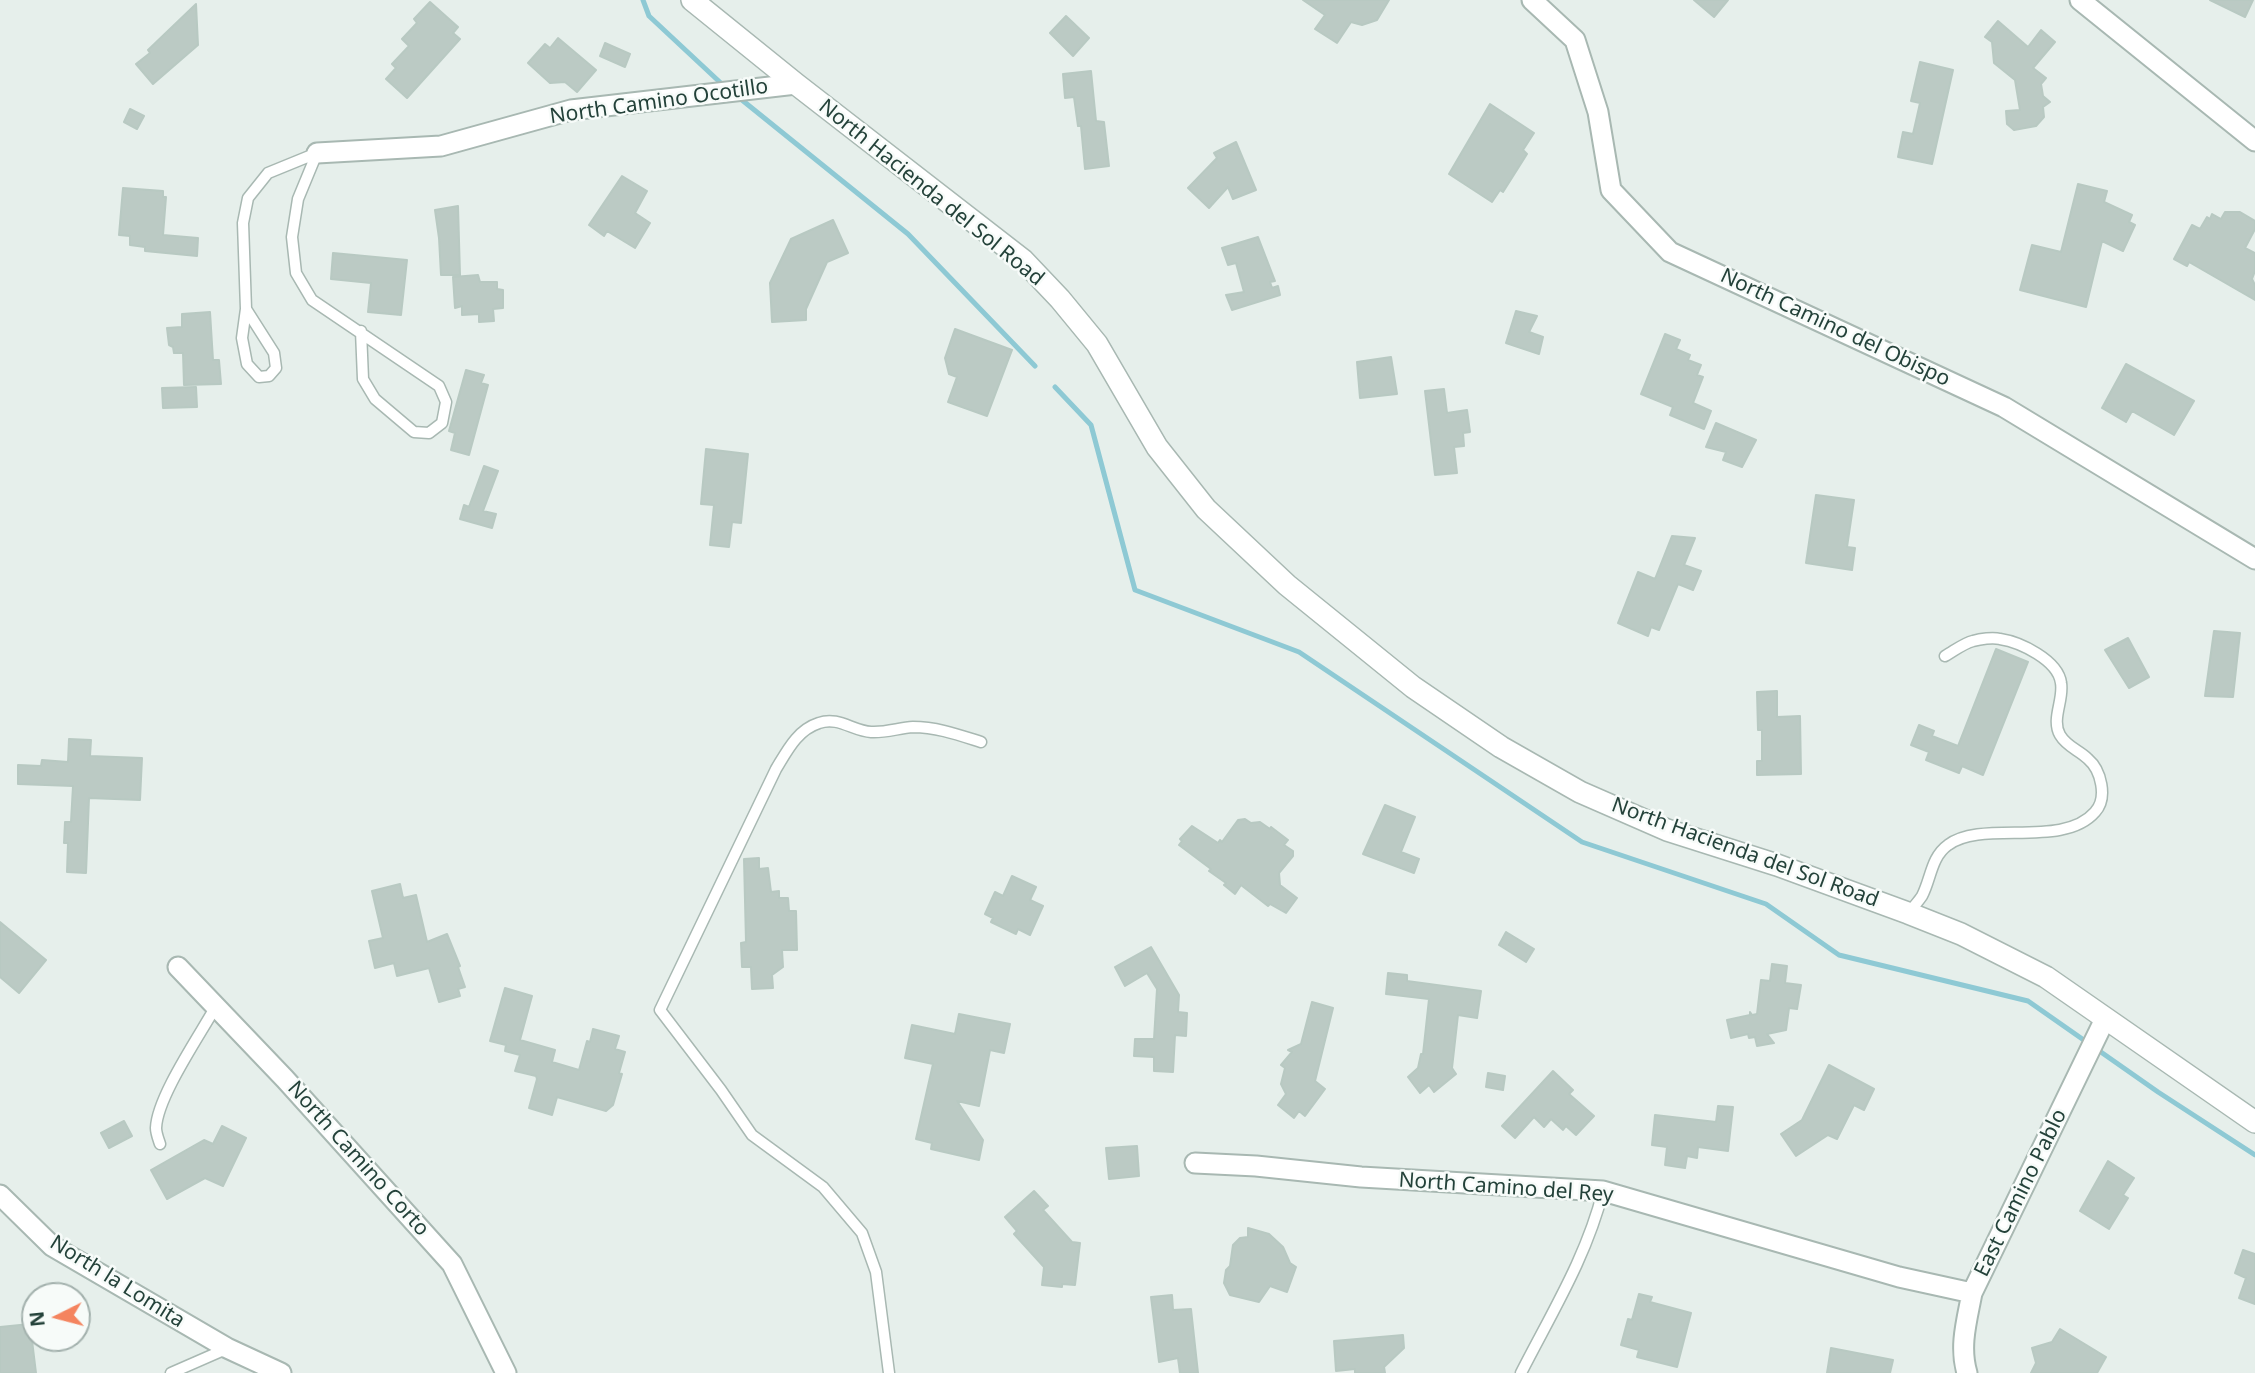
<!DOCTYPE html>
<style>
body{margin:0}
#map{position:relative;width:2255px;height:1373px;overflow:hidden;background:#e6efeb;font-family:"Noto Sans",sans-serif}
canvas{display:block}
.north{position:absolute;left:21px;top:1282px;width:70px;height:70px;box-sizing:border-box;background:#f7fbf9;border:2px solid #a3b1ad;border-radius:50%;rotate:264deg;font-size:19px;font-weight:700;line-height:28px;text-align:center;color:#24423a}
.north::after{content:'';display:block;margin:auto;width:24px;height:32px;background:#f4845f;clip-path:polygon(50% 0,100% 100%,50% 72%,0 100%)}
</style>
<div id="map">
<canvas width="2255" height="1373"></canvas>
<div class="north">N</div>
</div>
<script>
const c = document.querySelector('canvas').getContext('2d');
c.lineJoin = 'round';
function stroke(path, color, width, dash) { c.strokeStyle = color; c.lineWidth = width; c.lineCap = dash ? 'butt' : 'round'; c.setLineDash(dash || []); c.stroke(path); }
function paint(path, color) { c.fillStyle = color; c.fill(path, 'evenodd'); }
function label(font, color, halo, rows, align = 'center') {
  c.font = font + ' "Noto Sans",sans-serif'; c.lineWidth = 5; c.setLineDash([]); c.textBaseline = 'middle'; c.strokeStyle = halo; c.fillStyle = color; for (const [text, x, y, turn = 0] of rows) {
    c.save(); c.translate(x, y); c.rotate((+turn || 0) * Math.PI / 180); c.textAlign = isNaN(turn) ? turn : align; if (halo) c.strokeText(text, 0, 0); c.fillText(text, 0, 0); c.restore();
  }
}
const stream = new Path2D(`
 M643 0 649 16 724 86
 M737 96 908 234 1035 366
 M1055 387 1091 425 1135 590 1299 652 1582 842 1766 904 1839 955 2028 1001 2158 1092 2255 1155`);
const building = new Path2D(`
 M1303 0H1389L1377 20 1362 25 1351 22 1337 43 1315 29 1325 15Z
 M1694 0H1728L1714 17Z
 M2210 0H2253L2245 17Z
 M430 2 458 27 453 33 460 39 407 98 386 79 396 68 392 64 409 46 402 39 417 23 414 19Z
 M196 4 198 45 153 84 136 64 150 53 148 50Z
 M1066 16 1089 38 1073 56 1050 33Z
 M1998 21 2028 47 2041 30 2055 42 2033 68 2046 78 2041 84 2043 96 2050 102 2043 107 2044 117 2036 126 2014 130 2007 124 2006 111 2020 110 2015 80 1994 63 1992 42 1985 37Z
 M558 38 596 70 577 92 565 82 550 83 528 63 545 44 550 48Z
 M605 43 630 54 625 67 600 56Z
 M1920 62 1953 70 1932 164 1898 157 1903 132 1913 134 1920 103 1911 101Z
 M1091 71 1096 121 1104 122 1109 166 1085 169 1081 126H1078L1074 97 1065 98 1063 74Z
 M1490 104 1534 133 1523 150 1527 154 1503 192 1500 190 1492 202 1449 174Z
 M130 109 144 116 137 129 124 122Z
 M1236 142 1256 190 1233 199 1228 187 1209 208 1188 188 1217 158 1214 153Z
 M622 176 647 191 635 213 650 223 635 248 607 231 604 236 589 225Z
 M2078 184 2107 191 2104 202 2132 215 2129 222 2135 225 2123 251 2102 241 2086 307 2020 290 2032 245 2061 252Z
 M123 188 163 191V197H166L163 235 198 238 197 256 145 251V247L130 245V236L119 235Z
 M458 206 460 275H441L439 238 435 210Z
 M2225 212H2240L2255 221V229L2245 248 2255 253V271L2252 279 2255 285V300L2189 262 2187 266 2174 259 2192 225 2200 229 2207 217 2210 219 2212 214 2221 219Z
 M833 220 848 253 827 262 806 309V320L772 322 770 283 791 239Z
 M1258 237 1275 281 1270 282 1272 288 1278 286 1280 295 1232 310 1226 295 1244 292 1236 263 1228 265 1222 248Z
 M333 253 407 260 401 315 368 312 371 283 331 279Z
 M478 275 480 282H497V289L503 290V308L493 309 494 321 479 322V314L462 315V306L455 308 453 277Z
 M1516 311 1537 316 1529 332 1543 337 1539 354 1506 343Z
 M210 312 213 360H219L221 384 184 385 183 353H174L173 347 169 345 167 328 182 327V314Z
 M955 329 1012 350 987 416 948 402 957 377 949 374 945 358Z
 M1665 334 1680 340 1676 349 1690 355 1688 360 1701 365 1697 375 1703 377 1693 403 1711 411 1704 429 1670 415 1673 407 1641 394Z
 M1391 357 1397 394 1360 398 1357 362Z
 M2126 364 2194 401 2174 435 2132 411 2126 422 2102 408Z
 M466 370 484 375 481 383 488 385 469 455 451 450 455 433 449 431Z
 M196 387 197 407 163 408 162 388Z
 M1444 389 1447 413 1467 410 1470 432 1463 433 1464 446 1454 447 1457 473 1435 475 1425 391Z
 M1716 423 1756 440 1742 467 1723 460 1726 452 1706 447Z
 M706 449 748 454 741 523 732 522 729 547 710 545 714 505 701 504Z
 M484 466 498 471 483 511 496 514 492 528 460 519 464 505 469 507Z
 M1816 495 1854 500 1847 547 1855 548 1852 570 1806 563Z
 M1672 536 1695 538 1684 565 1701 571 1693 590 1678 584 1659 630 1651 627 1648 636 1618 623 1638 572 1655 579Z
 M2214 631 2240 633 2233 697 2205 696Z
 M2128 638 2149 677 2129 688 2105 650Z
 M1996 649 2028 662 1983 775 1962 766 1959 773 1926 760 1929 752 1911 745 1919 725 1934 731 1932 736 1958 746Z
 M1777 691V717L1800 716 1801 774 1757 775V761H1762V730H1758L1757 692Z
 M69 739 91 740 90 756 142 758 140 800 89 798 86 873 67 872 68 843H64L65 822H71L73 786 18 784V765L41 766 42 760 68 762Z
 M1385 805 1415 817 1401 852 1419 859 1414 873 1363 854Z
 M1245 819 1251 823 1260 822 1270 829 1271 827 1288 840 1284 845 1293 851V856L1279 873 1280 885 1297 898 1286 913 1270 904 1268 906 1241 885 1235 894 1224 885 1226 883 1209 871 1211 869 1179 845 1182 841 1180 839 1192 826 1218 843 1220 840 1222 842 1238 820Z
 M759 858V869L768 868 771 892 779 891V898H788L789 911H796L797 950H782L783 967 772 975 773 988 752 989 751 967H742L741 943 746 942 744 859Z
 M1012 876 1036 887 1030 900 1043 906 1030 935 1018 929 1016 934 991 922 993 918 985 914 995 892 1003 896Z
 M400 884 403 898 416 895 427 942 447 934 460 966 458 967 465 987 458 989 460 996 439 1002 429 968 397 976 394 963 375 968 369 941 383 938 372 891Z
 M0 922 46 960 19 993 0 977Z
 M1506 932 1534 949 1526 962 1499 945Z
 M1151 947 1179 995 1178 1012 1187 1013 1186 1036 1175 1035 1173 1072 1154 1071V1057L1134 1056 1135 1039H1154L1157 989 1147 973 1125 986 1115 967Z
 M1772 964 1787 966 1785 983 1801 985 1797 1009 1789 1008 1786 1030 1767 1034 1774 1043 1757 1046 1755 1037 1749 1038 1748 1034 1731 1038 1727 1020 1750 1015V1012L1752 1015 1757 1014 1761 980 1770 981Z
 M1388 973 1407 975V981L1481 991 1477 1018 1458 1015 1452 1068 1456 1074 1434 1092 1429 1085 1420 1093 1408 1077 1418 1068 1421 1054H1423L1429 999 1386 994Z
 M505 988 532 996 520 1040 555 1050 552 1062 579 1070 587 1041 590 1042 593 1029 619 1036 615 1049 625 1052 619 1073 622 1074 613 1105 606 1111 557 1097 552 1115 529 1108 537 1079 536 1076 515 1071 520 1055 505 1051 506 1045 490 1041Z
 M1312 1002 1333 1008 1315 1081 1325 1089 1305 1116 1299 1111 1294 1118 1278 1105 1286 1094 1281 1084 1285 1068 1281 1065 1292 1052 1288 1050 1301 1044Z
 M959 1014 1010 1024 1004 1053 990 1050 979 1106 957 1101 983 1140 979 1160 931 1149 932 1143 916 1139 933 1064 905 1058 912 1025 955 1034Z
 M1829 1065 1874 1089 1864 1110 1854 1105 1837 1139 1828 1135 1796 1156 1781 1134 1802 1120Z
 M1553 1071 1573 1090 1569 1094 1594 1116 1576 1135 1566 1126 1563 1130 1551 1119 1544 1127 1534 1117 1515 1138 1502 1126Z
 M1488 1073 1505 1076 1503 1090 1486 1087Z
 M1718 1106 1733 1107 1728 1151 1698 1147 1697 1158 1687 1156 1685 1168 1665 1165 1667 1147 1652 1145 1655 1115 1716 1122Z
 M124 1121 132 1136 109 1148 101 1133Z
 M222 1126 246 1138 223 1186 205 1178 167 1199 151 1170 204 1140 213 1144Z
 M1137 1146 1139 1176 1109 1179 1106 1148Z
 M2108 1161 2134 1178 2123 1195 2128 1198 2109 1229 2080 1211Z
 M1034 1191 1048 1206 1043 1210 1072 1242 1080 1243 1075 1285 1062 1284V1287L1042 1285 1044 1267 1014 1234 1017 1231 1005 1217Z
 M1248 1228 1269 1234 1283 1247 1290 1263 1296 1267 1287 1292 1270 1286 1259 1302 1230 1295 1224 1283 1226 1270 1230 1266 1233 1245 1240 1238 1248 1237Z
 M2243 1250 2255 1254V1304L2239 1298 2246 1278 2235 1273Z
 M1639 1294 1652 1297 1650 1302 1691 1313 1677 1367 1637 1357 1639 1350 1621 1345 1628 1319 1632 1320Z
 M1172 1295 1173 1310 1191 1309 1198 1373H1180L1178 1358 1159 1362 1151 1297Z
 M30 1324 36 1373H0V1327Z
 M2060 1329 2106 1357 2097 1373H2031L2036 1363 2032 1348 2052 1342Z
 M1403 1335 1404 1348 1384 1367 1385 1373H1355V1369L1336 1371 1334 1341Z
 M1831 1348 1893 1360 1890 1373H1827Z`);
const service = new Path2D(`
 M317 153 298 199 292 237 296 273 312 300 439 386 446 402 442 423 429 433 414 432 375 399 363 379 361 331
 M246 309 274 353 276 368 269 376 259 377 247 364 242 338 246 309 243 223 248 198 268 173 317 153
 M1909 913C1913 907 1918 902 1922 896 1931 879 1931 857 1948 845 1982 819 2063 849 2095 812 2108 798 2101 770 2088 759 2079 750 2067 747 2060 735 2051 719 2064 700 2061 683 2058 660 2020 642 2000 639 1993 637 1980 639 1973 641 1964 643 1954 651 1945 656
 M160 1144C158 1138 156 1133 156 1128 157 1097 200 1035 216 1006
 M171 1373 226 1349
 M889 1373 876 1272 862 1233 823 1187 752 1135 721 1090 660 1010 776 769C787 751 797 730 819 723 838 716 853 731 871 732 885 733 899 728 913 727 937 727 959 735 981 742
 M1521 1373C1551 1314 1587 1256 1603 1191`);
const minor = new Path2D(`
 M1532 0 1575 40 1598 112 1611 190 1670 252 2004 407 2255 559
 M2080 0 2255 141
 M317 153 441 146 571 110 796 84
 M178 967 285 1079 452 1264 506 1373
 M1195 1163 1256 1166 1361 1177 1603 1191 1899 1277 1972 1293
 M0 1195 52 1246 227 1348 281 1373
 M1967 1373C1959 1346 1967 1320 1972 1293L2105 1019`);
const tertiary = new Path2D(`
 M692 0 796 84 1023 260 1060 299 1097 344 1157 447 1206 509 1287 585 1413 687 1501 747 1580 792 1667 830 1777 865 1908 913 1961 934 2046 977 2255 1122`);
const streetNames = [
 ["North Camino Ocotillo",659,102,-8],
 ["North Hacienda del Sol Road",931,193,39],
 ["North Camino del Obispo",1835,328,25],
 ["North Hacienda del Sol Road",1745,853,20],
 ["North Camino Corto",358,1159,48],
 ["North Camino del Rey",1506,1188,4],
 ["East Camino Pablo",2021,1193,-64],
 ["North la Lomita",117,1282,32]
];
stroke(stream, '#8ec9d4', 5);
paint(building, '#bbcac4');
stroke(building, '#b8c9c2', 2);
stroke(service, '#a8b8b2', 13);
stroke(minor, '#a8b8b2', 23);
stroke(tertiary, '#a8b8b2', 24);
stroke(service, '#fff', 10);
stroke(minor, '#fff', 19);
stroke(tertiary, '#fff', 21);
label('21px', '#24423a', '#f7fbf9', streetNames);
</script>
